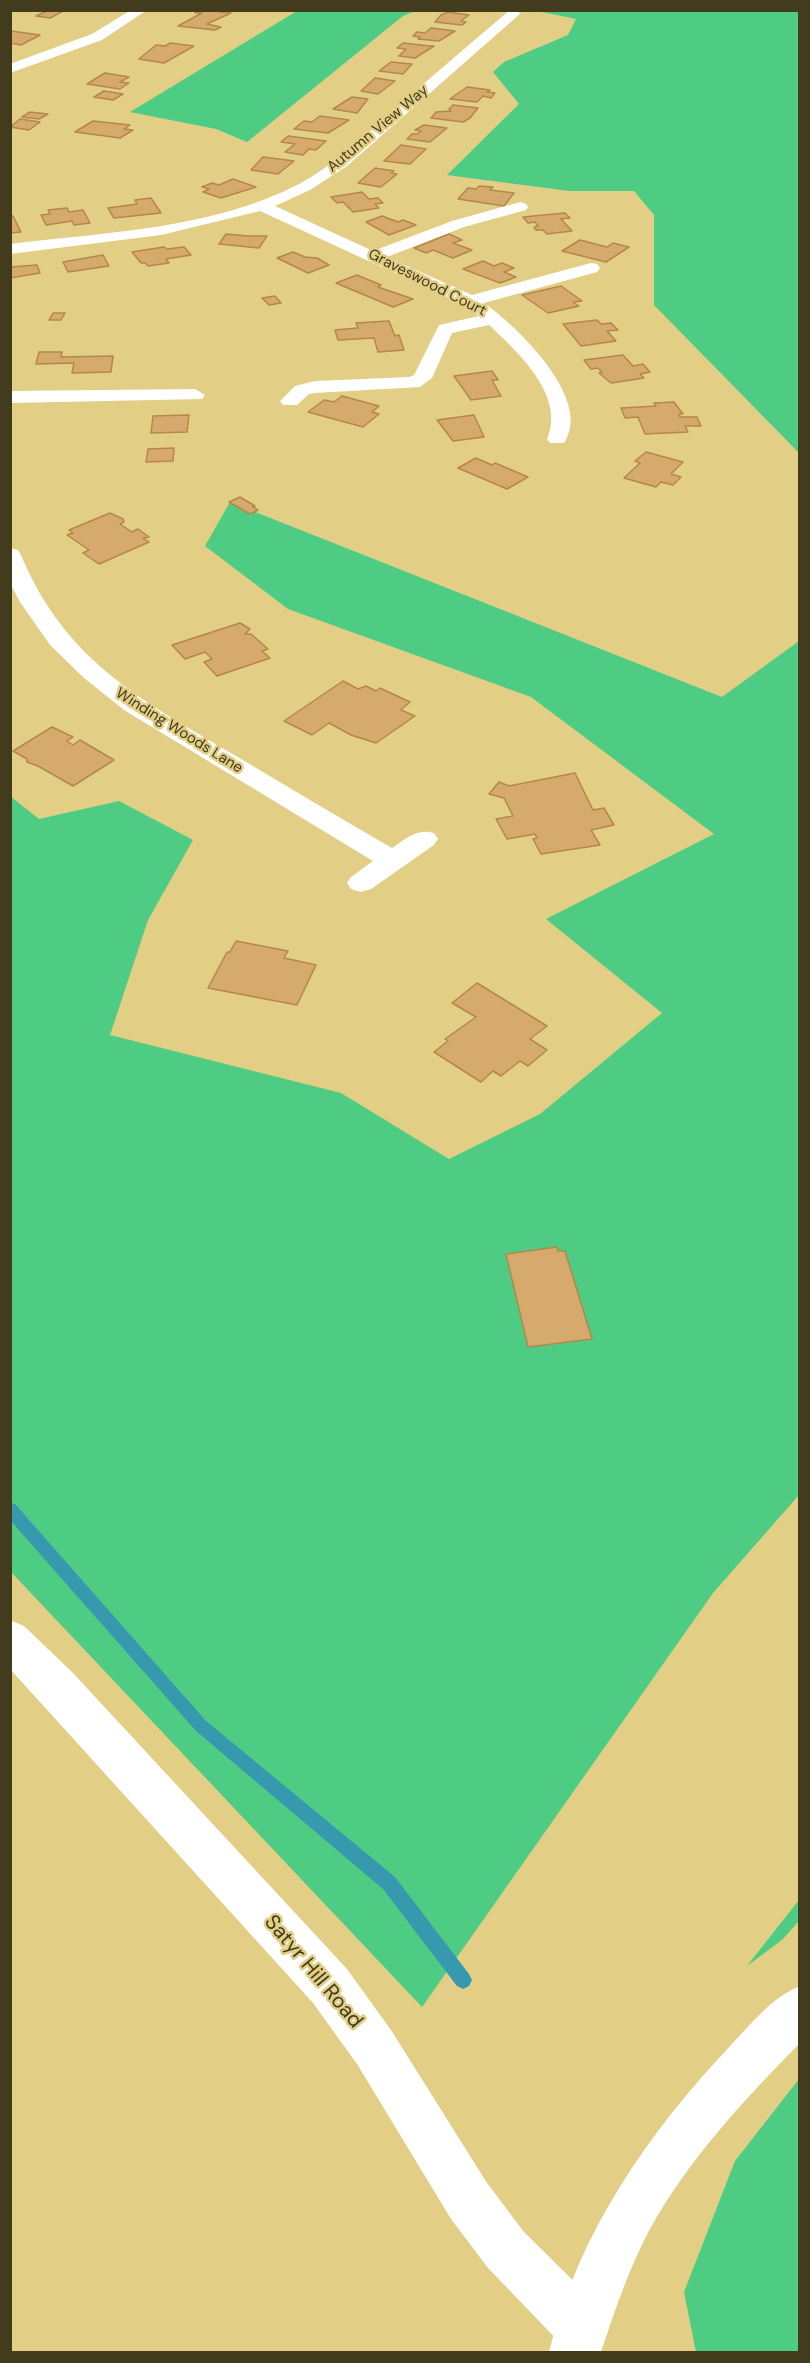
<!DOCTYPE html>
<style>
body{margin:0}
#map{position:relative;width:810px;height:2363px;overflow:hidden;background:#e2ce85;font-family:"DM Sans",sans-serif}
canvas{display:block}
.frame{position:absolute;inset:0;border:12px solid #433b1d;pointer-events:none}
</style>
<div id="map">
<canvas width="810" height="2363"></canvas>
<div class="frame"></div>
</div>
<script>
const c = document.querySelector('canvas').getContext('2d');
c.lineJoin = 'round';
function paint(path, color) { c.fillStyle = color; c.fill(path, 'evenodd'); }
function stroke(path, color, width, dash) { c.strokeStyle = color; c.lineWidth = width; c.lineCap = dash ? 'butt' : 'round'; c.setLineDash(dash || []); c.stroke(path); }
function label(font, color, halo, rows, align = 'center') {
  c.font = font + ' "DM Sans",sans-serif'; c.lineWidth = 5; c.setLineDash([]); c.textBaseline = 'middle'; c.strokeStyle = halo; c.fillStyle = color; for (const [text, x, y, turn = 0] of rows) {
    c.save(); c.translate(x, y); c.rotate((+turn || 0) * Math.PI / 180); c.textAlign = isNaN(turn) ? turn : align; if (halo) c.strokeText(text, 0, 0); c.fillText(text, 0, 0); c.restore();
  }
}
const green = new Path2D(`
 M297 11H415L403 16 247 142 216 129 130 112Z
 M537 11H799V453L654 305V215L634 191H569L447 175 519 104 493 72 504 62 568 35 576 19Z
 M230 502 722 697 799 641V1495L713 1593 422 2007 11 1572 10 796 39 819 119 801 193 840 148 920 110 1035 341 1093 449 1159 540 1114 662 1013 546 919 714 834 531 697 288 609 205 546Z
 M799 1900V1921L783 1939 747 1966Z
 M799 2079V2352H696L684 2292 735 2161Z`);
const stream = new Path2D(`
 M10 1503 15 1504 206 1721 395 1877 469 1974 472 1980 469 1986 463 1989 457 1986 383 1889 196 1731 10 1520Z`);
const building = new Path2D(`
 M42 10H65L50 18 36 16 47 11Z
 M199 10H221L219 12 231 13 207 24 221 27 215 30 178 26 202 13H195Z
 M448 12 469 15 461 21 466 22 462 25 435 22 441 15Z
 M431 28 455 31 439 41 418 39 420 37 413 36 417 32 425 33Z
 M11 31 40 35 21 45 10 43Z
 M170 43 194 46 164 63 139 59 156 45 165 46Z
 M403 43 430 46H434L415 58 399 56 406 49 397 48Z
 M391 62 412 64 403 74 379 71Z
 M105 73 129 77 120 82 129 83 120 89 87 84Z
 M375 78 395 81 378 94 361 91Z
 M467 87 490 90 487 92 495 93 491 98 483 96 477 102 450 99Z
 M104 91 123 94 113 100 94 97Z
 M352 97 368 99 357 113 333 109Z
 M453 105 478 108 470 118 463 122 431 118 436 112 451 111 449 109Z
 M30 112 48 114 39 119 22 117Z
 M320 116 349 120 328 133 294 129 304 121 312 122Z
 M20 119 40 122 29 130 10 127Z
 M93 121 130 125 124 129 133 130 120 138 75 132Z
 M424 125 447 128 430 142 407 139 412 134H417L421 131 415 130Z
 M288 136 326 141 316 150 309 149 303 155 285 152 295 144 281 142Z
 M401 145 426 149 410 164 384 161Z
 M263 157 294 161 278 174 251 170Z
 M375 168 394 171 391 173 397 174 381 187 358 183Z
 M233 179 256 187 221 198 203 192 209 189 202 187 212 183 219 185Z
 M479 186 493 187 490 190 514 193 504 206 458 199 468 188 476 189Z
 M362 192 369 199 378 198 383 203 375 204 379 208 353 212 343 202 337 203 331 197Z
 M151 198 161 213 114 218 108 208 137 204 135 200Z
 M67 208 69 212 83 210 90 223 74 225 72 221 46 225 41 215 50 214 48 210Z
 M565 213 570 218 561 219 572 231 547 234 543 230H536L534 227 538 226 535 222 528 223 523 217Z
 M10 216H13L21 232 10 233Z
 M382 216 398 222 403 220 416 225 389 235 366 222Z
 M226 234 248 236H267L259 248 219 244Z
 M449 234 462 240 453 243 472 250 453 258 433 250 426 253 414 248Z
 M580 240 607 247 613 243 629 247 606 262 562 251Z
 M164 247 167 249 184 247 191 255 166 259 169 263 148 266 145 263H141L132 252Z
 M293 252 305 257 317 258 329 265 308 273 277 258Z
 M103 255 109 266 68 272 63 262Z
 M483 261 494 266 502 263 514 268 504 272 516 277 500 283 463 269Z
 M37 265 40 273 10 278V267Z
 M357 275 381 285 378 287 413 299 393 307 336 283Z
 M561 286 582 301 573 302 579 306 548 313 522 295Z
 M275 296 281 303 269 305 262 298Z
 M53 313H65L61 320H49Z
 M597 320 601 324 611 323 618 330 607 331 616 341 581 346 563 324Z
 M389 321 395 336 399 335 404 350 378 352 374 338 338 340 335 330 358 328 356 323Z
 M39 352H62L61 357 113 356 111 372 72 373 74 363 36 364Z
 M623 355 633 366 643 364 650 372 640 374 644 378 611 383 599 373 602 372 598 368 591 369 584 360Z
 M492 371 498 380H492L501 396 471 400 454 376Z
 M342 396 379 406 372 412 379 414 363 427 308 412 324 400 334 402Z
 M674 402 683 414H679L680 417H697L701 426H685L688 432 645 434 638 417 625 418 621 408 656 406 654 403Z
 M189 415 187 432 151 433 153 416Z
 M474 415 484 437 453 441 437 420Z
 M174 448 173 461 146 462 148 449Z
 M646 452 683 462 671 474 681 477 673 485 661 482 656 487 624 478 640 463 635 461Z
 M476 458 492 465 495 463 528 477 507 489 458 468Z
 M240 497 255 506 253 507 258 510 250 514 229 502Z
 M110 513 123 519 124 522 120 524 132 532 138 529 149 537 143 538 149 542 99 564 83 553 89 550 67 535 73 533 69 530Z
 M240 623 250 629 245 634H251L268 649 262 651 270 658 217 676 204 662 212 659 205 652 185 659 172 645Z
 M343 681 358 689 366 686 376 691 380 688 410 702 401 710 415 716 376 743 351 735 329 723 312 735 284 721Z
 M52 727 73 737 67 741 73 745 80 740 114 760 73 786 38 766 27 762V759L13 751Z
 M575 773 593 810 604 808 614 825 591 830 600 845 541 854 533 839 537 838 535 834 507 839 496 819 513 816 504 798 489 794 499 782 509 786Z
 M236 941 288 951 284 958 316 965 297 1005 208 988 227 952H230Z
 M477 983 547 1026 530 1039 547 1050 528 1066 520 1061 501 1076 493 1071 481 1082 434 1052 448 1041 445 1039 476 1017 452 1003Z
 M557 1247 558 1251H565L592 1339 528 1347 506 1254Z`);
const minor = new Path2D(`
 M131 10H147L102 40 10 73V64L92 34Z
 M510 10 521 13 347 166 310 190 275 206 373 251 452 221 520 202 526 204 528 207 526 210 464 227 387 257 472 295 591 263 597 264 600 268 597 272 484 303C517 326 594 400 564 443H550L547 439C566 396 518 352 489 325L452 333 432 378 420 387 315 393 309 394 297 405H283L280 401 295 386 315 381 409 377 414 375 439 325 479 316 464 305 260 211 161 235 10 254V244C107 232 212 229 299 184 331 167 358 141 385 117 427 81 468 45 510 10Z
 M195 389 205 395 202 399 10 403V391Z
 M10 548 18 550 21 555C65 660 138 698 231 753 285 785 338 817 392 848 406 839 416 828 434 833L438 839 434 845 371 889 361 892 351 889 347 883 351 877 373 861 124 710 84 678 50 645 20 602 10 583Z
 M10 1620 24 1626 73 1673 347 1969 391 2030 487 2183 524 2232 602 2309 609 2328 602 2347C587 2353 579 2353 564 2347L488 2268 451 2219 357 2064 313 2003 10 1669Z`);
const major = new Path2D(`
 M800 1986V2043C745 2099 688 2160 650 2229 629 2268 615 2310 601 2352H549C578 2233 648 2133 731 2045 752 2023 772 1997 800 1986Z`);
const farStreetnames = [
 ["Autumn View Way",378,129,-40],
 ["Graveswood Court",427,283,27],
 ["Winding Woods Lane",179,731,32]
];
const nearStreetnames = [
 ["Satyr Hill Road",313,1972,50]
];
paint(green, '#4ecc84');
paint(stream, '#3699ae');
paint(building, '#d6aa6c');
stroke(building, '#b3884a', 1.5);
paint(minor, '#fff');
paint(major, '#fff');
label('15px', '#433b1d', '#e2ce85', farStreetnames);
label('21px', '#433b1d', '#e2ce85', nearStreetnames);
</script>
